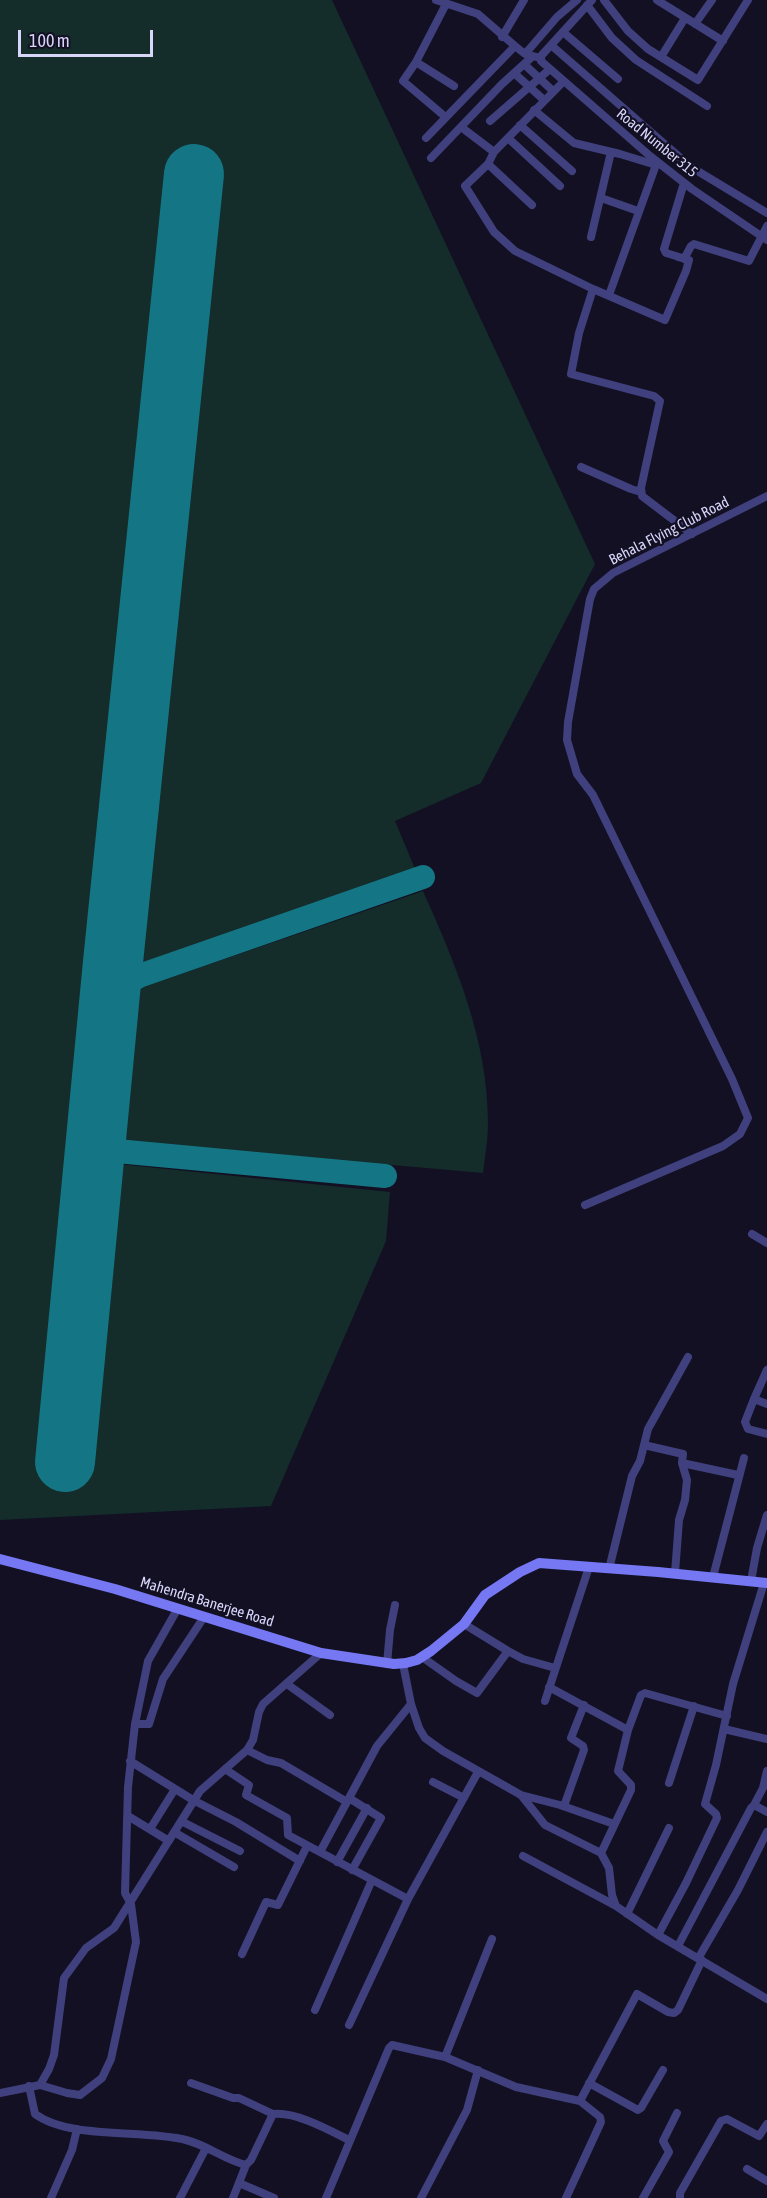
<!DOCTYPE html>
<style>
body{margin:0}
#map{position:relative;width:767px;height:2198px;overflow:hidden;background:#121022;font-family:"Asap Condensed",sans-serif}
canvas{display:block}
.scale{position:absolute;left:18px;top:30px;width:135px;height:27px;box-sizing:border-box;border:3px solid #d8d5fb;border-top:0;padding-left:8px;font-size:18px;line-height:21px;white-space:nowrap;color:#d8d5fb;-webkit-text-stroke:4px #121022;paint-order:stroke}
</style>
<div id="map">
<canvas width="767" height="2198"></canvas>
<div class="scale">100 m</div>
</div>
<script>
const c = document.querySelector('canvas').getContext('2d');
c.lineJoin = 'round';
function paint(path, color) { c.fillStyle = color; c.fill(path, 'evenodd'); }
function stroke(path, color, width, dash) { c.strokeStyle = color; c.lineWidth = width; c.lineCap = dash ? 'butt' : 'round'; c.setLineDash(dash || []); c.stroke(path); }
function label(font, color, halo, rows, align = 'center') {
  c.font = font + ' "Asap Condensed",sans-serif'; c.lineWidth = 4.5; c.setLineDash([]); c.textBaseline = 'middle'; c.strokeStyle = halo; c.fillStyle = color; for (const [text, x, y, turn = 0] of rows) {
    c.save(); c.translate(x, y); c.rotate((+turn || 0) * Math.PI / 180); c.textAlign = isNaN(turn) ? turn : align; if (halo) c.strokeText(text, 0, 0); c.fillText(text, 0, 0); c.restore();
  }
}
const green = new Path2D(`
 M0 0H332L595 564 481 783 395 821 416 871 137 965 213 175 174 171 51 1462 89 1466 118 1164 390 1192 386 1241 271 1506 0 1520Z
 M423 891C456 965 488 1040 488 1123 488 1140 485 1157 483 1173L119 1141 134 990Z`);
const taxiway = new Path2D(`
 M113 962 134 976H139L423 877
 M109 1005C118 991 125 983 139 976
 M95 1149 385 1176`);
const runway = new Path2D(`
 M65 1462 113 962 194 174`);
const street = new Path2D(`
 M436 0 478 14 515 46
 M592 0 541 56V61L650 156 692 189 767 240
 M604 0 628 31 648 49 698 80 748 0
 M657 0 723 41
 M587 5 612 38 636 60 707 106
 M695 24 712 0
 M563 32 618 79
 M502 37 524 0
 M551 45 691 167 767 213
 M661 57 685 18
 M416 62 454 86
 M524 64 553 91
 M514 73 544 100
 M564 81 494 152 488 164 465 186 494 232 515 251 593 289 665 320 686 271 689 260
 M534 110 574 143 620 154 656 165
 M442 114 403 81 416 62 446 4
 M490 121 550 69
 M520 125 572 171
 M465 130 494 152
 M426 138 515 46 525 54 557 17 577 0
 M508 138 560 186
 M431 158 502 84 533 56 540 58
 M488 164 532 205
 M601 198 638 211
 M591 237 611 152
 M678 257 689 260 666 253 664 249 684 183
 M684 259 691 246 694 244 749 261 767 226
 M593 289 579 333 571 374 654 396 660 401 641 488 642 496 692 534
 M609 295 657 162
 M581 467 631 489 641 492
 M585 1205 723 1146 740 1134 748 1118 732 1079 593 795 577 774 567 740 568 722 590 599 594 589 613 573 767 496
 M752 1234 767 1243
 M754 1399 767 1370
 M767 1404 754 1399 745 1422 748 1429 767 1434
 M644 1445 683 1454 682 1463 687 1480 685 1500 679 1520 675 1573
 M682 1463 738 1475
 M609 1569 632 1476 640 1461 648 1429 688 1357
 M713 1577 744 1458
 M751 1581 757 1548 767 1515
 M464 1624 508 1651 523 1659 555 1668
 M422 1657 456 1681 477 1693 508 1651
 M387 1664 390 1630 395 1605
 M403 1664 411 1704 419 1728 425 1738 443 1751 521 1795 545 1825 601 1853 609 1868 612 1895 616 1906 658 1935 767 1999
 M287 1684 330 1715
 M549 1687 628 1730
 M545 1701 589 1567
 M135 1724H149L163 1679 204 1617
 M724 1729 767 1739
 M247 1750 267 1760 281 1763 347 1802
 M130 1761 193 1800 236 1822 300 1861
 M225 1769 249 1785 246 1795 287 1818 288 1835 408 1899
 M433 1782 464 1798
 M669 1783 694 1706
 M521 1795 560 1805 614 1824
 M349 1798 381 1818 352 1870
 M754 1805 763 1788 767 1771
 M564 1806 584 1750 583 1746 571 1738 584 1705
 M128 1816 169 1841
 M181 1821 240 1851
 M150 1829 175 1789
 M174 1832 234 1867
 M320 1852 377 1746 411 1704
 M601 1853 631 1790V1785L618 1771 628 1730 641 1695 645 1693 727 1716
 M523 1856 616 1906
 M337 1862 367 1808
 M627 1914 669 1828
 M658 1935 686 1883 717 1818 716 1814 705 1804 716 1765 733 1684 764 1583
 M678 1946 751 1808 754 1805 767 1812
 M242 1954 266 1902 278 1905 307 1846
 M699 1957 738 1890 767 1832
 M315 2010 372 1880
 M349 2025 408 1899 478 1772
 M445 2057 492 1939
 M191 2083 233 2098H239L273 2114
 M589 2083 638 2110 641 2108 663 2070
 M40 2085 67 2093 80 2095 102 2078 111 2059 136 1942 131 1904 125 1893 128 1787 135 1724 148 1661 178 1608
 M29 2086 35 2114C71 2140 143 2129 186 2140 207 2145 225 2160 246 2165L251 2160 273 2114C295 2111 329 2130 349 2140
 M0 2093 40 2085 49 2069 54 2055 64 1978 86 1948 114 1928 200 1791 247 1750 253 1740 259 1712 263 1704 321 1653
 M747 2169 767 2181
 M239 2183 274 2198
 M51 2198 72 2150 77 2129
 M180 2198 206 2148
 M233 2198 246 2165
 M326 2198 389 2048 392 2045 445 2057 516 2087 580 2101 637 1994 668 2012 674 2013 678 2010 702 1960
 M421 2198 467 2110 478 2070
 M566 2198 601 2122 600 2117 580 2101
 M643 2198 669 2152 663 2141 677 2113
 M680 2198V2193L721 2121 727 2119 759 2136 767 2124`);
const secondary = new Path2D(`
 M0 1559 115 1589 321 1653 394 1664 406 1663 417 1660 431 1651 464 1624 485 1595 520 1572 539 1563 658 1572 767 1583`);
const streetNames = [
 ["Road Number 315",657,143,39],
 ["Behala Flying Club Road",669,531,-27],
 ["Mahendra Banerjee Road",207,1602,17]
];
paint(green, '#142c2a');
stroke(taxiway, '#147684', 24);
stroke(runway, '#147684', 60);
stroke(street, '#3f407d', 8);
stroke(secondary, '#7578f2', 10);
label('15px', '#d8d5fb', '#121022', streetNames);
</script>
